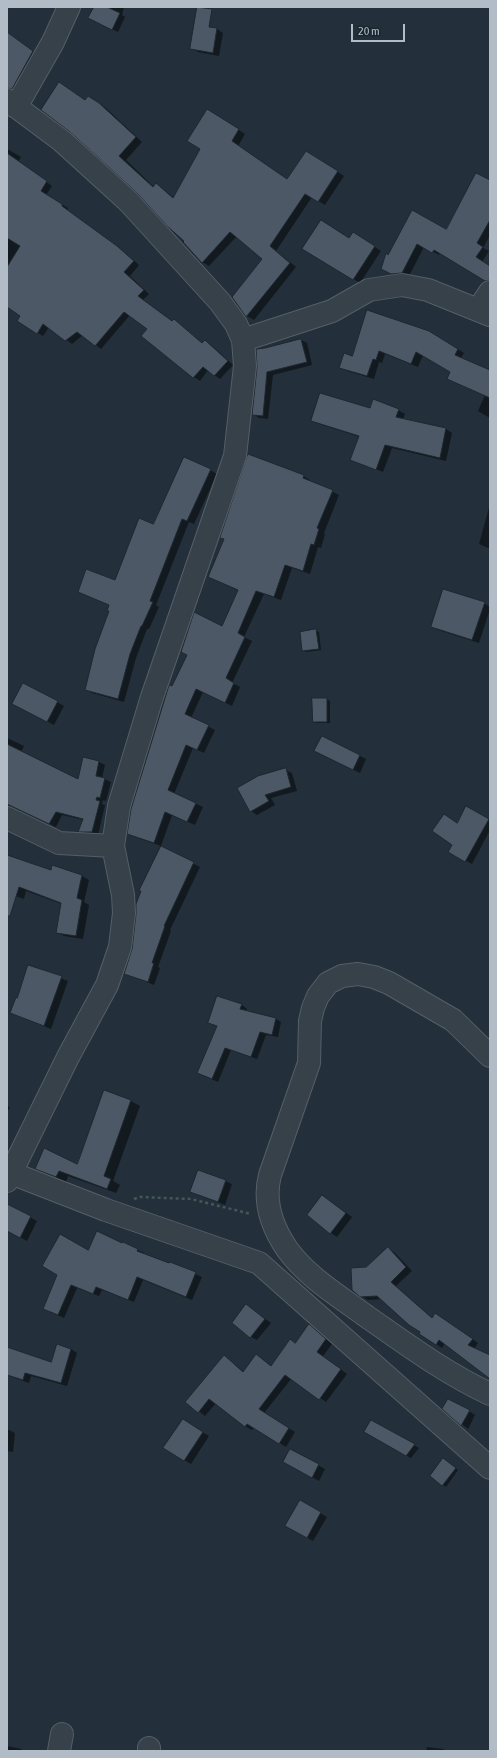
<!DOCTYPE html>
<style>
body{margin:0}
#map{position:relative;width:497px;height:1758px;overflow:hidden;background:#232f3a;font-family:"Asap Condensed",sans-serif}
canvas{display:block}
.frame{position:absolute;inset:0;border:8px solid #b2bcc6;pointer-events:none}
.scale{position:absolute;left:351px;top:24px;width:54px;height:18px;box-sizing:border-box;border:2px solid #b2bcc6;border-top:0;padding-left:5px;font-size:12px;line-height:14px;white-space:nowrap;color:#b2bcc6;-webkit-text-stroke:3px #1c262f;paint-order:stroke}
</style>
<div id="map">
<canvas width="497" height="1758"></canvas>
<div class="frame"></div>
<div class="scale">20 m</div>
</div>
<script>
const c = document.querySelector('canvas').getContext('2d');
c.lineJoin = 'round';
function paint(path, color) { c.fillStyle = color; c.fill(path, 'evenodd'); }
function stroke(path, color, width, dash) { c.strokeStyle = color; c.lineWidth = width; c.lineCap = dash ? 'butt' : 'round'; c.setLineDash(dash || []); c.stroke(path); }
const shadow = new Path2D(`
 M95 7H124L122 15 125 17 118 32 95 21Z
 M217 29 223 33 219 56 198 52 191 48Z
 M7 33 39 56 18 91 7 86Z
 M88 98 106 108 142 142 126 160 154 187 157 184 174 198 201 149 214 114 245 134 238 146 288 180 313 156 344 176 325 205 312 197 276 251 296 267 254 320 247 316 233 297 263 259 237 236 209 266 202 262 186 241 137 191 86 101Z
 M7 149 21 157 18 162 52 186 46 195 68 208 67 210 123 251 139 265 130 276 149 294 143 300 173 322 174 320 180 324 203 344 205 341 211 345 233 365 220 379 208 370 200 381 194 377 149 329 130 315 101 349 83 335 72 344 49 327 43 336 18 321 22 315 7 306Z
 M490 181V235L483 248 489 251 482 262 490 267V282L441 252 439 255 424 247 409 276 398 277 389 272V256L447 230Z
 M360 237 381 251 360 283 304 249Z
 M429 332 464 353 461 358 490 380V418L478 411 485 395 448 379 451 372 423 355 418 367 385 354 382 363 379 362 374 379 347 371 341 367 353 357Z
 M301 340 307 343 312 365 273 375 268 419 259 418 253 414 258 367Z
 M398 410 405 414 403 419 446 429 452 433 446 461 392 448 383 472 351 459 360 437 319 424 312 420Z
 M490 462V549L479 544 490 504Z
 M210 470 217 474 194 524 189 522 156 605 159 607 149 629H147L136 658 124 702 92 693 86 689 110 611V605L79 592 115 581 154 525Z
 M303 476 310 480V481L339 495 324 533 325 534 321 548 318 547 310 574 292 568 281 600 264 594 244 637 252 641 232 683 240 687 232 706 203 692 191 718 215 730 204 753 193 748 174 794 203 807 195 825 172 815 161 846 135 837 129 833 172 688 223 627 239 591 209 577Z
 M484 603 490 607V609L479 643 438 630 432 627Z
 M316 631 319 632 321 650 306 652 303 650 301 632Z
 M327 699 330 701V723H317L314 722Z
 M57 702 64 706 54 725 20 707Z
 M322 737 366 759 360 773 322 755Z
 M7 738 24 746 21 752 78 781 99 762 105 765 102 778 111 782 106 801 103 800 102 804 105 805 98 835H86L80 831 84 820 62 815 56 827 7 803Z
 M285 770 292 773 297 791 271 798 275 805 257 815 251 811Z
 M467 808 490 821V830L472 864 449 852 453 845 458 824Z
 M161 847 200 867 170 930 171 931 158 967 160 968 154 985 125 973Z
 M7 856 51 871 53 866 82 876 89 880 84 902 89 905 83 939 64 936 57 932 62 904 26 891 24 899 7 893Z
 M29 966 68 981 51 1029 11 1012 18 999Z
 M218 997 242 1005 247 1009 246 1012 276 1019 281 1022 278 1037 266 1035 257 1059 231 1050 218 1082 204 1076 218 1027 209 1023Z
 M131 1101 140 1106 113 1181 120 1185 116 1193 68 1176 66 1182 36 1169 78 1165Z
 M7 1106 10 1107 7 1112Z
 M225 1181 232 1184 225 1205 191 1191Z
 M323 1196 352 1217 337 1237 331 1233Z
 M7 1205 37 1221 27 1241 7 1230Z
 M124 1243 144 1253 143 1254 170 1265V1263L202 1277 192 1300 143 1280 134 1302 102 1290 99 1296 77 1288 64 1318 50 1312 88 1251Z
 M388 1248 394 1252 412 1271 396 1286 433 1319 442 1318 478 1343 474 1349 490 1356V1376L445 1343 442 1348 436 1344 382 1299 368 1300 361 1296 366 1268Z
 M246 1305 271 1323 257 1340 251 1337Z
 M310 1326 332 1344 323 1356 347 1374 326 1402 292 1378 264 1413 295 1432 286 1447 254 1427 252 1430 245 1426 216 1403 205 1416 186 1401 224 1356 244 1372 257 1355 272 1366 296 1344Z
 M71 1349 77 1353 67 1386 31 1376 29 1383 7 1375V1358L52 1363Z
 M444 1409 469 1411 475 1415 468 1429Z
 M371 1421 419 1448 411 1458 365 1432Z
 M189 1424 209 1436 191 1464 184 1460Z
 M7 1429 15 1433 13 1452 7 1451Z
 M290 1450 325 1469 319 1481 291 1466Z
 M446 1461 458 1470 446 1487 431 1476Z
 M300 1501 327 1517 313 1541 286 1525Z
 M7 1746 21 1749 23 1751H7Z
 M427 1747 443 1749 446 1751H426Z`);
const building = new Path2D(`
 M94 7H107L120 13 112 30 88 18Z
 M197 7 212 9 209 27 217 28 213 53 190 49Z
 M7 32 33 51 12 89 7 88Z
 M59 82 85 100 88 96 99 103 136 137 119 156 153 187 156 183 173 198 200 149 187 141 207 109 239 129 232 141 287 179 306 151 338 171 318 202 305 194 270 246 290 263 246 317 232 297 262 259 230 232 202 263 183 242 184 241 167 226 136 192 70 132 41 110Z
 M7 153 47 181 41 191 62 204V206L117 246 134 261 124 272 144 290 138 296 172 321 174 319 202 343 205 340 228 361 214 376 203 367 193 378 141 336 147 329 124 312 95 346 77 332 65 341 43 324 37 334 17 321 20 316 7 307V267L20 246 7 238Z
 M476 173 490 180V220L477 243 483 247 476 257 490 266V280L485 281 434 250 432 253 417 244 402 273 391 274 381 269 386 253 388 255 412 210 446 229Z
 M321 220 349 238 353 232 375 246 353 280 302 249Z
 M367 310 429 331 458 349 455 355 490 370V398L447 379 450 372 416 352 411 364 379 351 376 360 373 359 367 376 339 368 344 353 352 356Z
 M301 339 307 362 267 372 263 416 252 415 257 367 256 349 265 348Z
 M320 393 370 408 373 399 399 409 396 417 446 428 440 458 385 445 376 470 350 460 359 436 311 421Z
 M248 454 304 475 303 478 333 490 317 528 319 529 314 545 311 544 303 571 285 565 274 597 256 591 238 633 245 637 226 678 234 683 225 703 196 689 185 714 209 725 197 750 186 745 168 790 196 803 187 822 165 812 154 843 127 834 131 809 169 685 172 686 187 655 181 652 194 612 222 626 238 590 208 577 224 539 220 538Z
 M184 457 211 469 187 521 182 519 150 601 153 602 142 626H141L130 654 118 699 85 690 95 649 109 611H107L109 605 78 592 86 569 115 580 139 518 153 524Z
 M443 589 485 602 472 640 431 627Z
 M316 629 319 649 302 651 300 632Z
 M23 683 58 701 47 722 12 704Z
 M312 698H327V722H313Z
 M322 736 360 755 353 770 314 751Z
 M7 744 78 779 83 757 99 761 96 776 105 778 100 798 97 797 96 800 100 801 92 832H78L83 819 56 812 49 824 7 804Z
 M286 768 291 787 265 795 269 801 250 812 237 788 258 776Z
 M466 806 489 819 465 862 448 852 452 845 432 831 444 814 457 823Z
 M161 846 194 862 164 926H165L152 963H154L148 982 124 974 132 949 136 914V904L141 891H139Z
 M7 855 51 870 52 865 82 875 77 898 82 900 76 936 56 933 61 903 19 887 10 916H7Z
 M28 965 62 976 44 1026 10 1013 16 997 17 998Z
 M217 996 242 1004 240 1009 276 1018 272 1035 260 1032 251 1057 225 1048 212 1079 197 1073 217 1026 208 1023Z
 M104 1090 131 1100 104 1176 111 1179 107 1189 59 1171 56 1177 35 1169 44 1148 77 1164Z
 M198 1170 226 1180 218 1202 190 1192Z
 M322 1195 346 1213 330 1234 307 1215Z
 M7 1204 31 1216 20 1238 7 1231Z
 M97 1231 122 1243 123 1242 138 1249 137 1251 169 1263 170 1262 196 1272 186 1297 137 1277 128 1300 96 1287 93 1294 71 1285 58 1315 43 1309 57 1275 42 1266 60 1234 88 1250Z
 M388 1247 406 1267 391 1282 432 1318 435 1313 473 1339 468 1345 490 1355V1379L439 1340 436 1345 419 1334 420 1332 409 1325 377 1296 360 1297 352 1290 351 1268 366 1267Z
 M246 1304 265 1319 250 1338 232 1323Z
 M309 1324 326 1339 317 1352 341 1369 319 1400 285 1375 259 1409 289 1428 279 1444 247 1424 245 1427 209 1399 198 1413 185 1402 224 1355 243 1372 256 1354 271 1366 290 1339 295 1343Z
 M57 1344 71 1349 61 1383 25 1373 23 1380 7 1375V1347L51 1362Z
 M448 1399 470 1410 461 1426 442 1409Z
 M183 1419 203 1432 184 1461 163 1448Z
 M371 1420 415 1444 406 1456 364 1432Z
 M290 1449 319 1464 312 1478 283 1462Z
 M443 1458 456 1468 442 1486 430 1476Z
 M300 1500 321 1512 307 1538 285 1526Z`);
const path = new Path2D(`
 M134 1199 140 1197 191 1199 251 1214`);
const minor = new Path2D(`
 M7 100 62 141 128 201 220 302 236 324 243 340 245 366 235 456 152 697 119 806 113 846 123 895 124 913 120 947 107 985 68 1057 7 1181
 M16 107 53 42 69 7
 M478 310 490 292
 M243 340 332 311 369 290 402 285 428 290 490 315
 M7 818 59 843 113 846
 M490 1056 453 1020 389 983 374 977 358 974 342 976 328 983 318 996 313 1008 310 1021 309 1063 270 1175C263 1202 272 1227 287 1249 307 1277 339 1296 366 1316 406 1344 445 1373 490 1394
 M11 1173 106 1210 259 1263 490 1468
 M59 1751 62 1734 59 1751
 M149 1751V1748`);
paint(shadow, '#0007');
paint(building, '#4c5865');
stroke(building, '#1e2831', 1);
stroke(minor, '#555f68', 24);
stroke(path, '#435758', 2.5, [3, 3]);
stroke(minor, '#37414a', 22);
</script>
